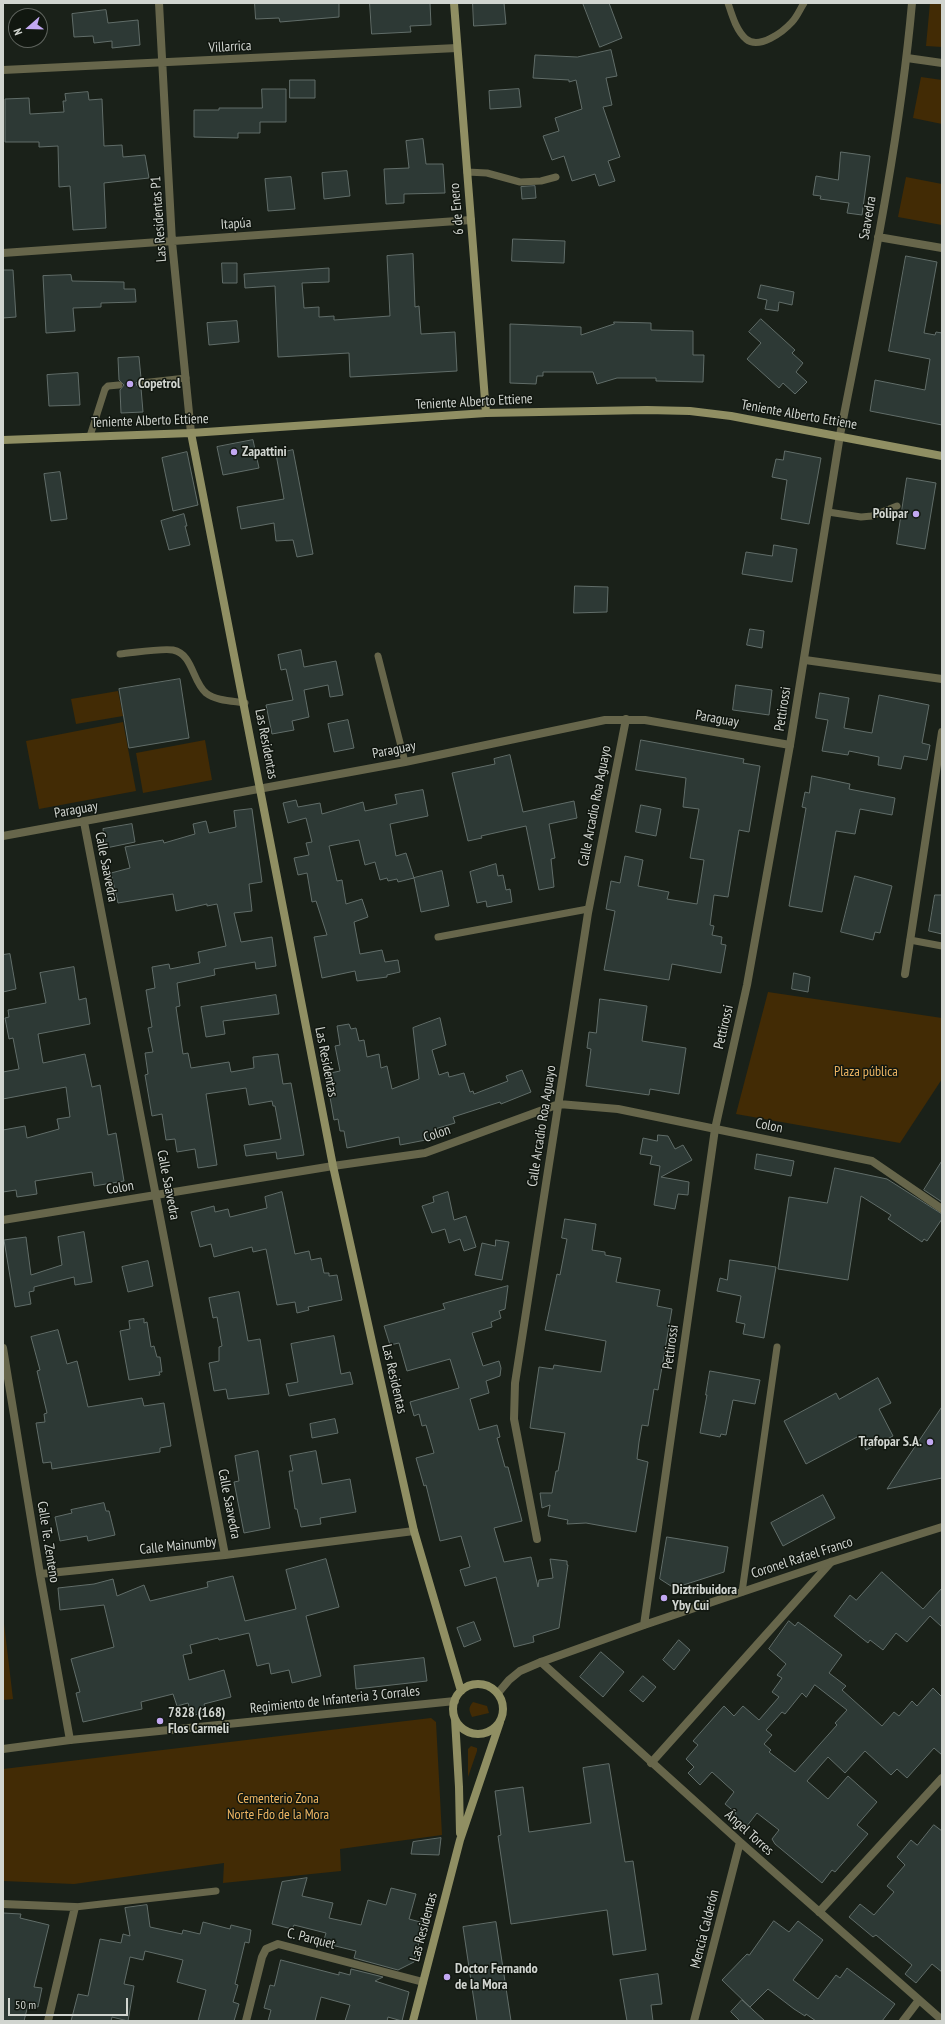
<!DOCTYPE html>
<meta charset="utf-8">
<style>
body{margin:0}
#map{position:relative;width:945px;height:2024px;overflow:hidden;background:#1a2119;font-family:"PT Sans Narrow",sans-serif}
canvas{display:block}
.frame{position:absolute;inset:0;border:4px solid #d1d5d0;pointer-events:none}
.north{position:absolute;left:8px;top:8px;width:40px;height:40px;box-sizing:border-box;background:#111710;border:1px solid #5e635d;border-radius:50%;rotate:250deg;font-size:11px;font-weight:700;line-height:16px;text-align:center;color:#d1d5d0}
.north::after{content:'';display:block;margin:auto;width:14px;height:18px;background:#c2a8f2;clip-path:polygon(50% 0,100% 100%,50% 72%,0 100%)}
.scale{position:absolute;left:8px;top:1998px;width:120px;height:18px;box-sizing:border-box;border:2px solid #d1d5d0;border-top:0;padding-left:5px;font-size:12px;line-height:14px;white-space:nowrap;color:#d1d5d0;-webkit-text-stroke:3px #111710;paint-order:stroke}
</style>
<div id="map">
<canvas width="945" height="2024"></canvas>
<div class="frame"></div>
<div class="north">N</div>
<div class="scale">50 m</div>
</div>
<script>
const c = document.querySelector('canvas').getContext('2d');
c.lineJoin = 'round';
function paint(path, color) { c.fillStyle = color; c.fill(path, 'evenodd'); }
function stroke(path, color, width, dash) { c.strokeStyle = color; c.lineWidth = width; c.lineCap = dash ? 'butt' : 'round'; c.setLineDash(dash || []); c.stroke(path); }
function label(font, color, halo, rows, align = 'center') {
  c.font = font + ' "PT Sans Narrow",sans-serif'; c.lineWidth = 3; c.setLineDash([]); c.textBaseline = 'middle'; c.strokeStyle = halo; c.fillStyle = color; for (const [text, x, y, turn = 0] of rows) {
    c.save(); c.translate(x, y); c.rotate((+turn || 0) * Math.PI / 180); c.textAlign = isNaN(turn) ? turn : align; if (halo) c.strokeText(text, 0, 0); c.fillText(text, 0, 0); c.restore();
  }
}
const green = new Path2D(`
 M930 3H942V47L926 46Z
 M921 77 942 80V124L913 118Z
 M906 177 942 184V225L898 217Z
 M118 691 123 716 76 724 71 699Z
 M123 722 136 791 39 809 26 741Z
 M205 740 212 780 143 793 136 753Z
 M768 992 942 1018V1079L900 1143 736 1114Z
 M3 1615 13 1699 3 1700Z
 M473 1702 487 1706 489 1713 472 1717C469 1710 468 1708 473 1702Z
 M431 1718 436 1722 442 1835 340 1849 341 1871 223 1883 224 1863 74 1884 3 1881V1769Z
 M471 1746 477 1748V1751L468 1777V1749Z`);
const building = new Path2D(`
 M255 3H339V17L280 22 279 18 256 19Z
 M370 3H430L431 25 410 26 411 32 372 34Z
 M473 3H504L506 24 474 26Z
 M583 3H609L622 38 600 47Z
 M106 10 108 23 138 20 140 45 112 48V41L94 43 93 36 74 37 72 14Z
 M611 50 617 76 606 78 612 105 603 107 620 157 608 161 615 181 599 186 595 174 572 181 564 156 552 160 543 136 559 131 555 118 582 109 576 80 569 82V80L533 78 535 55 577 57Z
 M290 80H315V98H290Z
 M262 89H286V122H260V133H238V138L194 137V110H219V108H262Z
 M519 89 521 107 490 109 489 91Z
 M88 92 89 100 102 99 104 146 122 145 123 157 145 155 149 178 104 183 106 228 73 230 70 186 59 187 58 146 39 147V142H5V99L29 98 30 114 64 112 63 101H66L65 94Z
 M423 139 426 164H443L445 193 404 194V203L386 204 384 169 409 168 406 141Z
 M841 152 870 156 862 215 847 213 849 203 820 199 821 196 813 195 816 176 838 180Z
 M347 171 350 196 324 199 322 173Z
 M291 177 295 209 268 211 265 179Z
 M535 186 536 198 522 199 521 187Z
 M513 239 565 241 564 263 512 261Z
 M413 254 415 307 419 306 421 334 455 332 457 371 350 377 349 353 278 357 275 286 245 288 244 274 329 268V282L302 283 304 308 319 307V317L334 316V320L390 316 387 256Z
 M906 256 937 262 924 333 935 335 936 332 942 333V425L870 411 875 380 925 390 930 359 889 351Z
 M222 263H237V283H223Z
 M3 270H13L16 317 3 318Z
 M71 275 72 281 124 282V289H135L136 302 101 303V307L73 308 75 331 46 333 43 276Z
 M761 285 794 292 792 305 779 302 778 311 765 309 767 300 758 298Z
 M761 319 795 350 792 353 803 363 796 372 807 382 795 394 783 383 779 388 747 359 761 343 749 332Z
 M237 321 239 342 209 345 207 323Z
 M614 322 651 323V330L693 331V355H704L703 382 656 381V378H617L597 384 593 372H543V376H537L536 384 510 383V324L581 327V335L614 324Z
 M139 357 141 378 136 383 137 386 141 388 143 412 121 413 120 390 124 385 119 380 118 358Z
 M78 373 80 405 49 406 47 375Z
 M253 440 259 468 223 475 217 447Z
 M293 450 313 554 297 557 293 540 276 541 274 523 241 529 237 507 284 499 276 454Z
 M785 451 821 458 809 524 781 519 787 480 772 477 776 459 783 460Z
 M187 452 198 505 173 511 162 458Z
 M60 472 67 519 51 521 44 474Z
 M907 478 936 483 925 549 897 544Z
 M184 514 187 526H185L190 545 169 550 161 521Z
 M774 545 797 549 792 582 742 574 746 552 772 556Z
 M575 586 608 587 607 612 574 613Z
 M750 629 764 631 762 648 747 645Z
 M301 650 304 667 336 661 343 695 330 697 328 685 304 690 309 717 292 721 294 730 272 734 266 705 293 700 286 669 281 670 278 655Z
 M180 679 189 738 129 748 119 689Z
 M736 685 772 690 769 715 733 710Z
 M820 693 849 698 844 728 872 733 879 695 929 705 922 743 930 745 927 760 904 756 901 769 878 765 879 757 849 751 848 755 822 751 828 720 816 718Z
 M348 720 354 748 334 752 328 724Z
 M641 740 744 759 743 763 760 766 749 832 739 830 728 897 714 895 710 925 714 926 712 935 722 937 721 944 726 945 721 973 672 964 669 980 604 970 615 911 606 909 611 881 620 883 625 856 643 860 638 886 669 892 667 899 697 904 704 860 690 858 699 809 683 807 686 778 636 770Z
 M510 755 523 812 574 801 577 818 549 824 555 858 551 859 554 887 539 890 526 826 481 836 482 838 468 841 452 773 495 764 494 759Z
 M812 776 850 784 849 789 895 798 892 815 860 809 855 834 836 831 822 912 789 906 806 808 802 807 805 792 809 793Z
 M423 790 428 816 390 824 396 856 406 853 414 878 398 882 397 879 388 881 387 878 380 880 375 862 365 865 359 840 329 846 337 881 342 880 346 904 362 899 368 917 354 922 360 954 382 950 385 962 398 960 400 972 387 975V977L357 981 355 971 322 978 314 937 327 935 316 901 312 902 307 873 298 875 294 858 309 855 306 843 312 842 306 818 288 823 283 803 296 800 298 807 320 803 322 814 363 802 365 811 397 804 395 795Z
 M641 805 661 809 656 836 636 832Z
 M252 809 262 882 249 884 252 911 234 913 241 942 272 937 276 966 256 969 255 962 214 969 215 975 177 983 180 1006 176 1007 183 1054 188 1053 191 1068 229 1062 231 1072 254 1068 253 1057 278 1054 283 1084 291 1083 304 1155 277 1159 276 1152 246 1156 244 1145 281 1139 275 1106H273L272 1101 249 1105 246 1088 206 1094 217 1165 198 1168 195 1149 177 1152 175 1139 166 1140 162 1114 152 1116 145 1075 148 1074 145 1053 153 1052 148 1028 152 1027 146 990 155 988 152 967 169 964 170 969 200 963 198 952 226 946 217 904 207 906V904L176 911 173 894 118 903 111 873 130 868 125 847 163 840 164 843 195 834 193 824 206 821 209 833 236 827 234 811Z
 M132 824 135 842 106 848 103 829Z
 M496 864 498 876 503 875 506 890 510 889 512 902 487 907 486 901 477 903 470 872Z
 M442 871 449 906 421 912 414 878Z
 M855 876 892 886 880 933 875 932 873 940 841 932Z
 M935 895H942V934L929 931Z
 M10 954 16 989 3 992V955Z
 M74 967 79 1000 86 998 90 1024 38 1034 43 1063 85 1054 92 1087 100 1085 108 1135 116 1133 124 1181 94 1186 92 1172 35 1181 37 1194 17 1197 16 1190 3 1192V1130L25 1126 27 1138 59 1129 57 1119 70 1117 66 1087 3 1099V1072L19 1069 13 1038 9 1039 5 1018 9 1017 8 1010 46 1003 40 973Z
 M794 973 810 977 808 992 792 989Z
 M276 995 279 1014 223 1021 225 1034 206 1037 201 1007Z
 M600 999 647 1006 642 1041 686 1048 679 1094 650 1089 649 1095 586 1086 591 1049 587 1048 589 1032 596 1033Z
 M440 1018 446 1045 432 1050 439 1075 448 1072 449 1077 464 1073 470 1092 473 1091 474 1094 508 1081 506 1076 522 1070 531 1092 501 1104 500 1102 453 1117 455 1123 435 1129 436 1138 400 1145 399 1137 347 1148 344 1131H340L338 1119 334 1120 326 1074 340 1071 335 1046 340 1045 337 1026 349 1024 351 1029 356 1028 359 1041 364 1040 367 1057 379 1054 381 1068 387 1066 392 1089 419 1079 413 1028Z
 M658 1135 668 1136 675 1149 683 1145 692 1160 661 1177 689 1182 688 1195 678 1194 675 1209 654 1205 660 1166 650 1164 652 1156 640 1154 643 1138 657 1141Z
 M757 1154 794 1161 791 1176 755 1169Z
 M942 1161V1202L924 1190Z
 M835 1168 887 1179 942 1214V1219L927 1241 924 1239 922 1242 888 1219 891 1215 861 1196 848 1280 778 1269 789 1197 827 1203Z
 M282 1192 295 1254 309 1251 311 1260 321 1258 324 1273H329V1276L337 1275 342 1300 308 1307 309 1310 297 1313 295 1302 277 1305 266 1249 253 1252 252 1247 214 1257 211 1244 200 1247 191 1212 214 1206 215 1212 228 1209 230 1217 267 1208 265 1197Z
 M448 1192 454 1220 466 1216 476 1247 464 1251 460 1239 449 1243 445 1229 432 1233 422 1206 434 1202 433 1197Z
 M565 1219 596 1224 592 1250 605 1252V1255L621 1258 616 1282 660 1290 657 1306 672 1309 658 1390 654 1389 648 1426 642 1425 639 1442 637 1459 648 1462 636 1532 586 1523 567 1524 568 1520 548 1516 550 1505 542 1508 540 1493H552L556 1471H558L565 1433 530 1428 539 1367 553 1369 554 1365 601 1372 606 1341 545 1330 557 1274 560 1275 567 1239 562 1238Z
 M84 1232 92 1282 75 1285 74 1277 34 1287V1291L29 1292 31 1304 15 1307 4 1240 26 1237 31 1275 62 1265 58 1237Z
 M496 1240 509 1242 502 1280 475 1275 482 1243 495 1246Z
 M730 1260 776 1267 764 1338 743 1334 745 1324 736 1322 741 1296 717 1291 720 1278 727 1280Z
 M148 1261 153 1286 128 1292 122 1267Z
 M508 1286 505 1309 499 1311 501 1318 491 1322 492 1327 472 1333 483 1366 499 1361 501 1368 500 1376 486 1381 489 1393 470 1399 479 1430 497 1425 500 1437 497 1438 505 1467H508L522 1521 494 1528 504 1562 531 1557 538 1587 539 1580 553 1578 550 1559 567 1561V1565H568L559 1628 533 1636 534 1642 514 1647 496 1577 465 1586 460 1570 470 1567 461 1536 440 1541 426 1485 424 1486 416 1458 434 1453 426 1425 422 1426 419 1414 414 1416 410 1402 459 1388 450 1359 407 1371 399 1343 390 1345 384 1326 445 1309 443 1304Z
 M239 1292 248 1341 260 1339 269 1394 228 1399 226 1389 214 1391 209 1363 219 1361V1347L222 1346 217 1317 213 1318 209 1298Z
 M144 1319V1323L147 1322 151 1347 154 1346 157 1357H160L162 1372H159L160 1375 129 1380 120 1331 130 1329 129 1321Z
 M58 1330 67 1364 77 1361 88 1407 142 1398 144 1406 164 1403 171 1446 160 1448V1452L52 1469 51 1462 43 1463 36 1423 45 1422 44 1414 47 1413 37 1371 40 1370 31 1337Z
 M334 1336 341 1374 350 1372 353 1384 289 1396 286 1384 298 1382 291 1344Z
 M710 1371 760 1380 755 1404 733 1400 726 1435 721 1434 720 1437 700 1433 707 1395H706Z
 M878 1378 891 1403 879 1409 893 1436 866 1450 859 1436 806 1464 784 1421 836 1393 839 1399Z
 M942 1407V1478L887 1489 900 1469Z
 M335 1419 338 1433 312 1438 310 1424Z
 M258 1451 270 1528 244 1533 234 1482 239 1481 235 1456Z
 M316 1451 322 1484 350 1479 356 1512 320 1518 321 1524 301 1527 297 1509H295L289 1471H293L290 1456Z
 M823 1495 835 1518 783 1546 771 1523Z
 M104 1503 106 1511H109L115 1535 88 1541 87 1536 60 1541 55 1517 72 1513 71 1510Z
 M667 1537 728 1547 724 1572 674 1588 660 1579Z
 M326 1559 339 1607 306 1616 321 1676 292 1683 289 1670 271 1674 269 1663 257 1666 249 1633 219 1640 218 1638 190 1645 192 1653 183 1655 189 1680 224 1670 231 1697 204 1704 207 1711 192 1716 188 1703 177 1706 173 1694 141 1702 142 1709 83 1722 76 1693 80 1692 71 1659 114 1647 104 1605 60 1610 58 1588 94 1584 113 1579 117 1596 144 1585 150 1601 208 1587 207 1582 233 1576 245 1621 296 1609 286 1570Z
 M882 1572 923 1609 942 1588V1627L930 1616 907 1642 896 1633 883 1650 870 1640 868 1643 834 1616 850 1595 856 1600Z
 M789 1621 795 1626 798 1622 805 1627 842 1655 829 1673 846 1686 842 1690 882 1726 894 1712 899 1716 912 1701 917 1706 933 1688 942 1697V1755L934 1748 907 1778 897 1769 891 1775 865 1751 845 1773 828 1757 807 1781 828 1799 848 1776 877 1802 857 1825 868 1834 835 1872 832 1870 822 1883 775 1844 772 1839 779 1830 757 1813 743 1831 730 1821 736 1813 725 1804 734 1792 712 1772 700 1785 688 1773 694 1767 686 1759 698 1745 693 1741 724 1706 734 1716 743 1706 759 1720 779 1697 772 1692 782 1678 777 1675 786 1664 769 1649ZM815 1685 847 1710 835 1723 837 1725 795 1772 769 1752 771 1750 764 1744 772 1735 766 1730 782 1712 785 1714 802 1693 806 1697Z
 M474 1622 481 1640 464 1647 457 1628Z
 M679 1640 690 1650 674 1670 663 1660Z
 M601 1652 624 1672 603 1697 580 1677Z
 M424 1658 427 1681 356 1689 354 1666Z
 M643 1676 656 1687 643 1702 630 1691Z
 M609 1764 625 1862 633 1861 646 1950 613 1955 607 1910 511 1924 498 1836 501 1835 495 1791 523 1787 529 1832 591 1823 583 1768Z
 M934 1825 942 1831V1972L932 1964 916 1983 905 1974 912 1965 876 1935 873 1937 849 1917 860 1904 874 1915 894 1892 887 1886 905 1865 897 1857 911 1840 917 1845Z
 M441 1838 439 1855 411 1854 413 1842Z
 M307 1878 302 1896 333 1903 329 1918 361 1925 368 1900 386 1905 391 1888 416 1894 409 1919 424 1923 414 1962 398 1970 354 1958 356 1951 323 1943 326 1933 294 1925 292 1929 272 1924 282 1882Z
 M147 1905 150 1927 182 1934 183 1930 200 1934 203 1922 230 1929 231 1925 251 1930 249 1943 245 1942 235 1984 238 1985 233 2002 239 2004 234 2021H198L206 1990 177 1982 183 1960 145 1951 143 1960 130 1957 124 1984 134 1986 128 2021 112 2017 111 2021H71L78 1994 88 1996 100 1939 121 1943 123 1934 130 1936 125 1908Z
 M3 1913 21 1914 20 1918 49 1925 34 1987 42 1988 38 2007 28 2005 24 2021H3Z
 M774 1921 789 1932 798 1921 823 1940 793 1980 818 1999 836 1975 840 1978 847 1968 895 2004 882 2021H816L806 2014 805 2016 794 2009 768 1989 750 2007 722 1980 747 1954 749 1955Z
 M496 1922 511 2021H477L463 1927Z
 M281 1960 339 1975V1972L350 1975 351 1969 383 1977 375 1981 409 1992 402 2021 388 2017 387 2021H345L350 2005 321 1997 315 2021H268L271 2010 264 2008 270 1985 274 1986Z
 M658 1974 662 2004 651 2005 653 2021H627L620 1980Z
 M742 2000 765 2021H740L731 2012Z`);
const service = new Path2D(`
 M728 3C732 15 736 30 746 39 759 50 783 32 792 22 797 17 800 9 804 3
 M467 172 487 173 520 182 541 181 556 177
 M141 383 186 378
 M90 436 105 389 108 386 119 385
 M828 512 861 517 872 516 897 506
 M120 654C133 653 161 648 173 650 193 654 192 681 206 693 216 701 233 701 245 703
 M378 656 405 762
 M438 937 588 909
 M910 940 942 946
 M742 1592 777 1347
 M75 1907 216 1891`);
const minor = new Path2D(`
 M159 3 172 242 191 433
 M907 58 942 63
 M3 70 457 48
 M878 237 942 248
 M3 253 471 220
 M840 435C868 292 899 148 912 3
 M805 660 942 679
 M84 822 225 1555
 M3 836 405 762 605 720H645L790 745
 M905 974 942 732
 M3 1220 333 1166 425 1153 559 1104 618 1109 872 1161 942 1209
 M3 1348 40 1574 70 1740
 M537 1539 514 1419 515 1383 588 913 626 719
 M40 1574 225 1555 414 1531
 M541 1662 740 1842 942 2020
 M651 1763 831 1562
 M3 1904 75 1907 48 2021
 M819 1912 942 1778
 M246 2021 262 1957 266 1949 278 1944 423 1982
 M694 2021 740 1842
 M903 2021 919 2000`);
const tertiary = new Path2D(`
 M644 1625 715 1129 747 985 790 745 840 435
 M498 1693 509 1680 520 1671 541 1662 644 1625 831 1562 942 1527
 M3 1749 70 1740 455 1701`);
const secondary = new Path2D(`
 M454 3 486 413
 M191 433 333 1166 414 1531 461 1691
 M3 440 191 433 486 413 647 410 690 411 731 416 942 456
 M453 1709a25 25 0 1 1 50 0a25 25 0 1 1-50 0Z
 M455 1719 459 1787 460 1833
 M413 2021 460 1840 500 1722`);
const markers = [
 [130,384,4,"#c2a8f2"],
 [234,452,4,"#c2a8f2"],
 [916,514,4,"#c2a8f2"],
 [930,1442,4,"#c2a8f2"],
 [664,1598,4,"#c2a8f2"],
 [160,1721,4,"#c2a8f2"],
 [447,1977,4,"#c2a8f2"]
];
const streetNames = [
 ["Villarrica",230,47,-3],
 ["6 de Enero",457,209,-95],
 ["Saavedra",868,218,-80],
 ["Las Residentas P1",159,219,-94],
 ["Itapúa",236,224,-4],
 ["Teniente Alberto Ettiene",474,402,-3],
 ["Teniente Alberto Ettiene",799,415,10],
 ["Teniente Alberto Ettiene",150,421,-2],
 ["Pettirossi",783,709,-81],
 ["Paraguay",717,719,10],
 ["Las Residentas",266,744,79],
 ["Paraguay",394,750,-11],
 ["Calle Arcadio Roa Aguayo",595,806,-79],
 ["Paraguay",76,810,-10],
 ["Calle Saavedra",106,867,79],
 ["Pettirossi",724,1027,-77],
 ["Las Residentas",326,1062,79],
 ["Calle Arcadio Roa Aguayo",542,1126,-81],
 ["Colon",769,1126,11],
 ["Colon",437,1134,-19],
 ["Calle Saavedra",168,1185,79],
 ["Colon",120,1188,-9],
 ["Pettirossi",671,1347,-82],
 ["Las Residentas",394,1379,77],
 ["Calle Saavedra",229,1504,79],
 ["Calle Te. Zenteno",48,1542,81],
 ["Calle Mainumby",178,1546,-6],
 ["Coronel Rafael Franco",802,1558,-18],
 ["Regimiento de Infanteria 3 Corrales",335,1700,-6],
 ["Ángel Torres",749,1833,42],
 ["Las Residentas",424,1927,-75],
 ["Mencia Calderón",705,1929,-76],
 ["C. Parquet",311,1939,14]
];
const poiNames = [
 ["Copetrol",138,384],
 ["Zapattini",242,452],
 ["Polipar",908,514,"right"],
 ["Trafopar S.A.",922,1442,"right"],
 ["Diztribuidora",672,1590],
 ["Yby Cui",672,1606],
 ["7828 (168)",168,1713],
 ["Flos Carmeli",168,1729],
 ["Doctor Fernando",455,1969],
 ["de la Mora",455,1985]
];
const parkNames = [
 ["Plaza pública",866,1072],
 ["Cementerio Zona",278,1799],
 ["Norte Fdo de la Mora",278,1815]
];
paint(green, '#422b05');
paint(building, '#2d3935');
stroke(building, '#616d69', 1);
stroke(service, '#67664b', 7);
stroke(minor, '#67664b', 8);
stroke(tertiary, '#67664b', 8);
stroke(secondary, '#908f63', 8);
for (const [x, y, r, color] of markers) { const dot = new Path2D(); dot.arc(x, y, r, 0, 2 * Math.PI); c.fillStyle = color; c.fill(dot); stroke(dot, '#111710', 1.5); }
label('14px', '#d1d5d0', '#111710', streetNames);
label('bold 14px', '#d1d5d0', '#111710', poiNames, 'left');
label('14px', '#eeb562', '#111710', parkNames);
</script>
